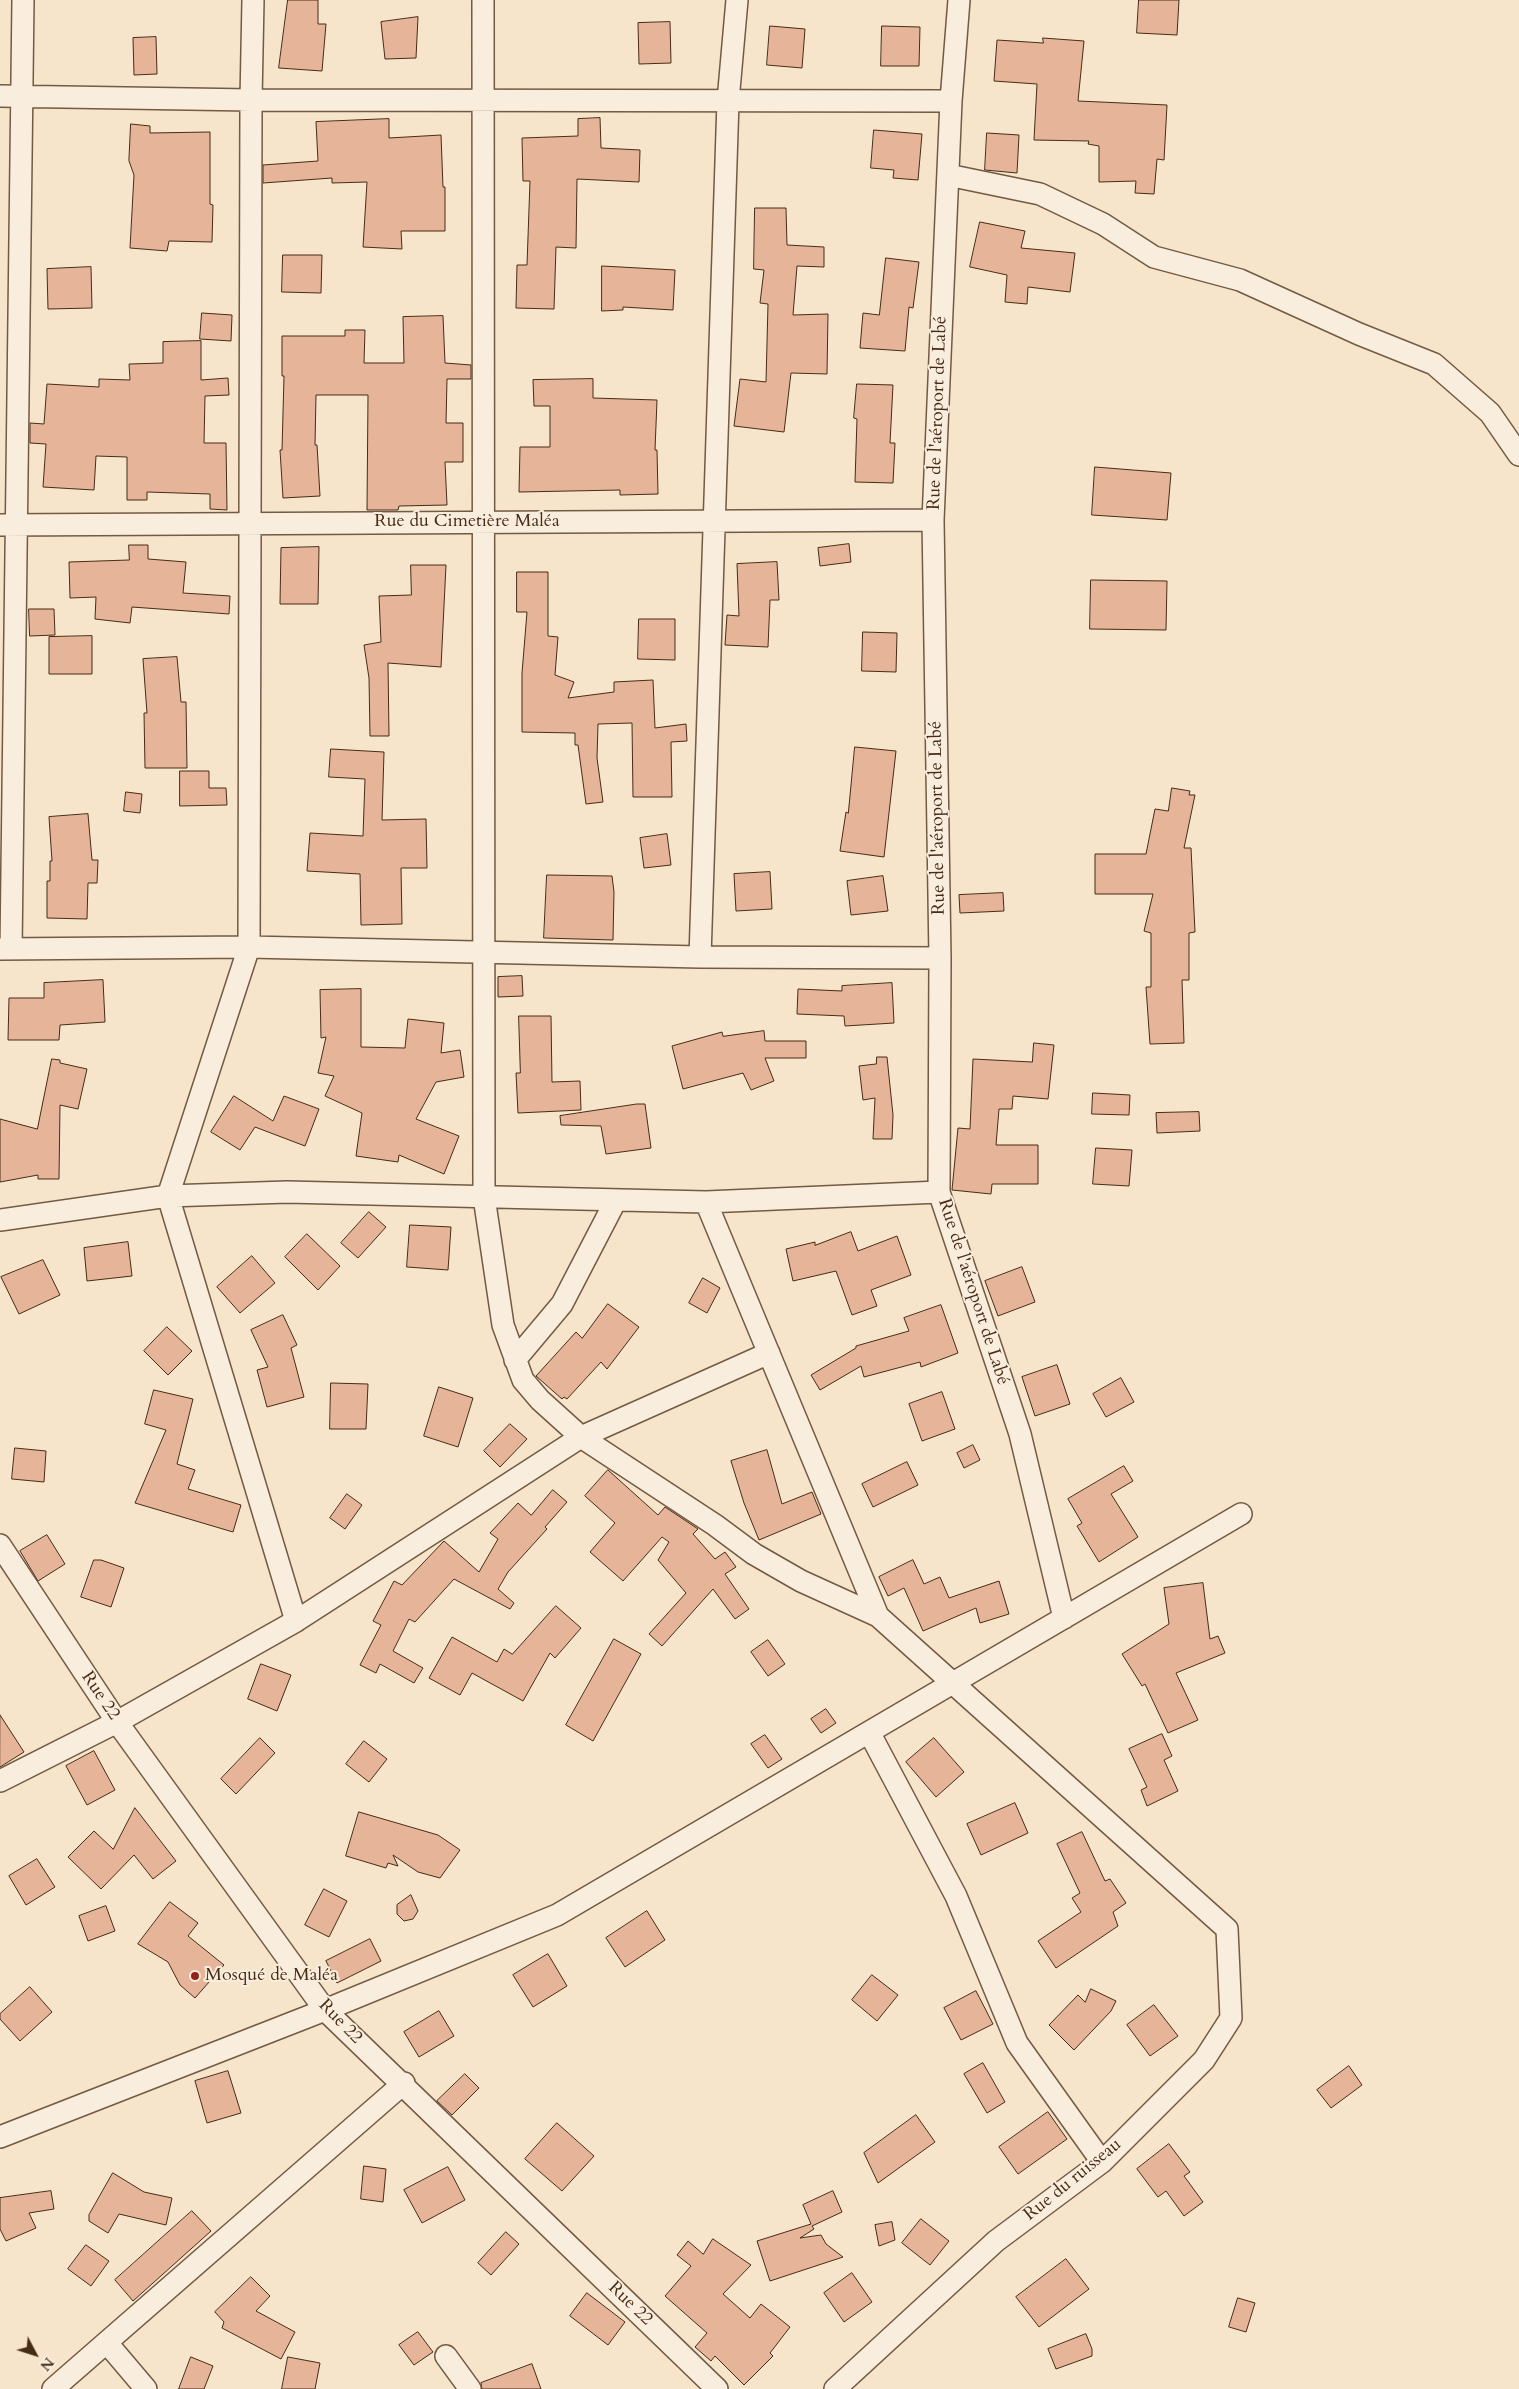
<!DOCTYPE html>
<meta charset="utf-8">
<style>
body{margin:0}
#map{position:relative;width:1519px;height:2389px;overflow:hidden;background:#f6e4cb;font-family:Cardo,serif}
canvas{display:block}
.north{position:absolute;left:10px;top:2329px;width:50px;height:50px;-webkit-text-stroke:4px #f9eddd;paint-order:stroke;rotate:130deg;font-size:14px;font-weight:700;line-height:20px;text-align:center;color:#472c15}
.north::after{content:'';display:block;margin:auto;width:18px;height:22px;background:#472c15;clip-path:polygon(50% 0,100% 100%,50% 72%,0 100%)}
</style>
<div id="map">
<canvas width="1519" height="2389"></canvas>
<div class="north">N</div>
</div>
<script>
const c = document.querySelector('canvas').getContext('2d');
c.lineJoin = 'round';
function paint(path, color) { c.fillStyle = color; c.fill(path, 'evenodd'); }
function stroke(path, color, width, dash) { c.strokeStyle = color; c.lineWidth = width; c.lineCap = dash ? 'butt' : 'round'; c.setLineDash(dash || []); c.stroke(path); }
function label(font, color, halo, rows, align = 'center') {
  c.font = font + ' Cardo,serif'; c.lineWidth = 4; c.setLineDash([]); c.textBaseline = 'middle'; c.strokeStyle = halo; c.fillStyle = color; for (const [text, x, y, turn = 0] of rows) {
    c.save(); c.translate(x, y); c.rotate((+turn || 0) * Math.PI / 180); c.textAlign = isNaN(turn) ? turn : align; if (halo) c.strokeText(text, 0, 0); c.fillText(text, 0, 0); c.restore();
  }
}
const building = new Path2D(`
 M288 0H318V24H326L322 71 279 68Z
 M1139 0H1179L1177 35 1137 33Z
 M418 17 416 58 385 59 381 22Z
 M670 22 671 63 639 64 638 23Z
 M770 26 805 29 802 68 767 65Z
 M882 26 920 27 919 66H881Z
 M156 37 157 74 134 75 133 38Z
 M1043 38 1084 41 1078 101 1167 105 1164 160 1157 159 1154 194 1135 193 1136 181 1099 182V146L1088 144 1089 141 1034 140 1037 84 994 81 997 40 1043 43Z
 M600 118 601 148 640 150 639 182 577 179 576 248 556 247 554 309 516 308 517 265H527L530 181H523L522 138 578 136V119Z
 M389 119V138L441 135 443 187H445V231H401L402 249 363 247 367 182 332 183V178L263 183V165L318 161 316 122Z
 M131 124 150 126V133L210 132V204L213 205 212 242 169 241 167 251 130 248 134 175 129 161Z
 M874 130 922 134 918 180 893 178 894 170 871 168Z
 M987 133 1019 135 1017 173 985 170Z
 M755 208H786L787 245 824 247V267L797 266 793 315 828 314 827 374 791 373 784 432 734 426 740 379 766 382 768 304 760 303 764 270 754 269Z
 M980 222 1025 231 1021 248 1075 253 1070 292 1028 287 1027 304 1005 302 1007 275 970 267Z
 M283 255H322L321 293 282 292Z
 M886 258 919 262 913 308 909 307 905 351 860 348 863 313 879 315Z
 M602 266 675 270 673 310 623 307V310L602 311Z
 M91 267 92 308 48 309 47 269Z
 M202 313 232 315 231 341 200 339Z
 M443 316 445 363 471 365V379H447L446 423H463V462H445L447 505 399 506 398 510H367L368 395H316L315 445H317L320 496 283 498 280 450H282L284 376H282V336H345V330H365L364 363H404L403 317Z
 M201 341V380L228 378 229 395 205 396 204 443H226L227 510 210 509V494L147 492V500H127V457L96 456 94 490 43 487 46 444 30 443V423L44 424 47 384 99 387V379L130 380 129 364 163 363V342Z
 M593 379V398L657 400 655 450H657L658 494 620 495V490L519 492 520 447H550V406H534L533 380Z
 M857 384 893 385 890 443H895L893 483 855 482 857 419 854 418Z
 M1095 467 1171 473 1167 520 1092 515Z
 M849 544 851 562 820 566 818 548Z
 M129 545H148V559L186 562 183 593 230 596 229 614 132 607 130 623 95 619 96 597 70 598 69 562 129 560Z
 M319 547 318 604H280L281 548Z
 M777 562 779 600H770L768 647 725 645 727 615 739 616 737 564Z
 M411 565H446L441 667 388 663 389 736H370L369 678 364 645 381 642 379 596 411 595Z
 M517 572H548V636L558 637 555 675 574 682 568 698 614 692V682L653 680 655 728 686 724 687 741 671 742 672 797H633L632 723 598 724 597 758 603 802 586 804 578 745H575V733L522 732V673L527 612H517Z
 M1091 580 1167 581 1166 630 1090 629Z
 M29 609H54L55 635 30 636Z
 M639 619H675V660L638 659Z
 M863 632 897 633 896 672 862 671Z
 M92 636V674H49V637Z
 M177 657 181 702H186L187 768H145L144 713H147L143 659Z
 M855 747 896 751 884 857 840 851 846 812 848 813Z
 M331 749 384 752 382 820 426 819 427 868H401L402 924 361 925 360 874 307 871 310 833 363 836 365 779 329 777Z
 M180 771H209V788H226L227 805 180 806Z
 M1172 788 1190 791 1189 795H1195L1184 848H1191L1195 932 1189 933V980H1182L1184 1043 1150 1044 1146 987H1151V933L1144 931 1153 894H1095V854H1146L1155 809 1168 811Z
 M126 792 142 794 140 813 124 811Z
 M88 814 92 860H98L97 883H88L87 919 47 918V881H50V861H52L49 817Z
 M667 834 671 865 644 868 640 838Z
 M770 872 772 909 736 911 734 874Z
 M547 875 612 876 614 892 613 940 544 938Z
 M883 876 888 911 851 915 847 881Z
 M1003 893 1004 911 960 913 959 895Z
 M522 976 523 996 498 997V977Z
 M103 980 105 1022 60 1025 59 1040H8L9 998H44V983Z
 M892 983 894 1023 845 1026 844 1016 797 1014 798 989 842 991V986Z
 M361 989V1047L405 1048 408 1019 444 1023 441 1053 460 1050 464 1077 436 1082 416 1119 459 1136 444 1174 399 1155 398 1162 356 1156 362 1113 325 1096 334 1076 318 1073 326 1037 321 1038 320 990Z
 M519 1016H551L552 1082 580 1081 581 1110 518 1113 516 1073H520Z
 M764 1031 765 1041H806V1058H765L774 1081 751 1090 743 1073 683 1089 672 1046 722 1032 723 1036Z
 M1034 1043 1054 1045 1048 1099 1013 1096 1012 1109H999L996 1145H1038V1184H992L991 1194 952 1190 958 1128 970 1129 973 1059 1032 1062Z
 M877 1057H887L893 1115 892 1139H873L875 1098 863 1100 859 1066 876 1064Z
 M52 1059 60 1060V1063L87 1069 78 1109 60 1105 59 1179H38V1175L0 1182V1119L37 1129Z
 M1093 1093 1130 1095 1129 1115 1092 1114Z
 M234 1096 273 1121 284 1096 319 1109 305 1146 255 1127 240 1150 211 1132Z
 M637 1104H645L651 1148 606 1154 601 1126 561 1125 560 1116Z
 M1199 1112 1200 1131 1157 1133 1156 1113Z
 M1096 1148 1132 1150 1129 1186 1093 1184Z
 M369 1212 386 1227 358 1258 341 1243Z
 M410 1225 451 1227 448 1270 407 1267Z
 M851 1232 858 1251 897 1236 911 1275 871 1290 877 1306 852 1315 836 1271 793 1281 786 1249 815 1242V1245Z
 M307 1234 340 1266 318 1290 285 1257Z
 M128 1242 132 1276 87 1281 84 1248Z
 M252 1256 275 1283 240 1313 217 1287Z
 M43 1260 60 1295 19 1314 1 1277Z
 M1022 1267 1035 1302 998 1316 985 1281Z
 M703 1278 720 1288 707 1313 689 1303Z
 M608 1304 639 1327 607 1369 601 1362 567 1399 564 1397 562 1399 536 1376 576 1332 582 1338Z
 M941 1305 958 1353 921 1367 920 1362 864 1377 861 1366 820 1390 811 1375 856 1348V1346L909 1331 904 1318Z
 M283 1315 297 1345 291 1348 304 1397 267 1407 257 1370 268 1367 251 1330Z
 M167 1327 192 1351 168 1375 144 1351Z
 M1057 1365 1070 1404 1035 1416 1022 1377Z
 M1121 1378 1134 1402 1106 1417 1093 1394Z
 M331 1383 368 1384 366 1429H330Z
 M439 1387 473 1398 458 1447 424 1436Z
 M154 1390 193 1399 177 1464 195 1470 188 1489 241 1505 233 1532 135 1503 166 1430 145 1424Z
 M942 1392 955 1429 922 1441 909 1404Z
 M510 1424 527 1439 500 1467 484 1451Z
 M973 1445 980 1460 964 1468 957 1453Z
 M15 1448 46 1451 44 1482 12 1479Z
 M767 1450 782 1504 812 1492 821 1514 759 1540 744 1503 731 1461Z
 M907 1462 918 1485 873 1507 862 1484Z
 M1124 1466 1133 1481 1111 1494 1138 1537 1099 1562 1077 1526 1082 1523 1068 1499Z
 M608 1470 658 1515 665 1507 698 1529 693 1534 715 1559 725 1552 736 1567 725 1574 749 1609 735 1619 713 1589 662 1646 649 1634 686 1593 658 1560 669 1542 662 1537 623 1581 590 1552 615 1523 585 1496Z
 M553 1490 567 1502 545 1527 547 1529 508 1572 498 1589 514 1603 510 1609 454 1579 415 1622 409 1619 393 1651 423 1668 414 1683 380 1664 376 1673 360 1665 381 1625 373 1621 394 1581 402 1585 444 1541 479 1572 498 1539 490 1533 518 1503 531 1515Z
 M347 1494 362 1505 345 1529 330 1518Z
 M47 1535 65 1564 38 1581 20 1551Z
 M94 1560H101L124 1568 111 1607 81 1597Z
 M913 1560 924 1584 940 1577 949 1598 999 1581 1009 1614 980 1623 976 1608 923 1631 904 1588 888 1596 879 1577Z
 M1203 1583 1210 1639 1218 1636 1225 1653 1176 1673 1198 1720 1168 1733 1145 1684 1142 1686 1122 1654 1169 1624 1164 1588Z
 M556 1606 581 1628 555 1658 550 1653 523 1701 472 1673 460 1695 429 1678 452 1637 497 1662 504 1649 512 1654Z
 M614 1639 641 1654 593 1741 566 1725Z
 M768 1640 785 1664 768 1676 751 1652Z
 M261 1664 291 1675 277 1711 248 1699Z
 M826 1709 836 1723 821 1733 811 1719Z
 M0 1715 24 1752 0 1767Z
 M1162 1734 1172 1756 1164 1760 1178 1791 1147 1806 1141 1790 1147 1787 1129 1749Z
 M765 1735 782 1759 768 1768 751 1744Z
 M260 1738 275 1753 236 1794 221 1779Z
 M934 1738 964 1772 936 1797 906 1762Z
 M364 1741 387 1759 369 1782 346 1764Z
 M94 1751 115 1790 87 1805 66 1766Z
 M1015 1803 1028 1833 981 1855 967 1824Z
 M135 1808 176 1861 153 1879 134 1855 101 1889 68 1857 94 1831 113 1849Z
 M359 1812 438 1835 460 1850 440 1878 418 1872 393 1855 398 1866 388 1863 386 1868 346 1856Z
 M1082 1832 1105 1881 1110 1879 1126 1903 1113 1912 1118 1926 1056 1968 1038 1941 1081 1912 1072 1898 1080 1893 1057 1844Z
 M37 1859 55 1887 26 1905 9 1876Z
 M324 1889 347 1901 329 1937 305 1925Z
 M411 1895 418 1911 413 1919 404 1921 397 1914V1905Z
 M170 1902 198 1923 188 1936 224 1965 195 1998 180 1985 168 1962 138 1944Z
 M106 1906 115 1931 88 1941 79 1916Z
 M647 1911 665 1940 625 1967 606 1938Z
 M370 1939 381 1961 337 1983 326 1961Z
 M548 1954 567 1986 533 2007 513 1975Z
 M872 1975 898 1995 877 2021 852 2000Z
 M30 1987 52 2012 20 2041 0 2019V2014Z
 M1091 1989 1116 2001 1111 2011 1074 2050 1049 2025 1078 1995 1085 2002Z
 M976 1991 993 2024 961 2040 944 2008Z
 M1154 2005 1178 2036 1150 2056 1127 2025Z
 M439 2011 454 2036 419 2057 404 2032Z
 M983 2063 1005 2102 987 2113 964 2074Z
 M1349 2066 1362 2085 1331 2108 1317 2090Z
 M228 2071 241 2113 207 2123 195 2081Z
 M465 2074 479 2088 452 2115 437 2101Z
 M1048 2112 1067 2139 1018 2174 999 2147Z
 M916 2115 935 2142 878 2183 864 2153Z
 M557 2123 594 2156 562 2191 525 2159Z
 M1169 2144 1190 2172 1184 2176 1203 2202 1184 2216 1166 2191 1158 2197 1137 2169Z
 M364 2166 386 2169 383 2202 361 2199Z
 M448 2167 465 2200 422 2223 404 2190Z
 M113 2173 144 2192 172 2198 166 2225 119 2214 108 2233 89 2221V2215Z
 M51 2191 54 2209 29 2213 36 2228 6 2241 0 2229V2198Z
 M833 2191 842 2212 812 2226 814 2229 800 2238 821 2235 826 2244 843 2257 770 2281 757 2241 811 2224 803 2205Z
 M192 2211 211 2231 133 2301 115 2280Z
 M921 2219 949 2241 930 2265 902 2243Z
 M892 2222 895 2240 879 2246 875 2225Z
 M506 2232 519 2244 491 2275 478 2263Z
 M713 2239 751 2265 723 2294 750 2318 761 2304 790 2327 770 2353 773 2356 744 2385 715 2356 711 2361 695 2347 707 2333 665 2296 691 2266 677 2255 688 2241 703 2254Z
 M86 2245 109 2261 91 2286 68 2269Z
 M1066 2259 1089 2289 1039 2327 1016 2297Z
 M852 2273 872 2302 844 2322 824 2293Z
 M251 2277 270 2296 256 2311 295 2332 281 2359 222 2328 224 2322 215 2312Z
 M587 2293 625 2322 608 2345 570 2316Z
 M1238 2298 1255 2303 1246 2332 1229 2327Z
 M418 2332 433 2352 414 2365 399 2345Z
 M1086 2334 1092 2349V2356L1056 2369 1048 2349Z
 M191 2357 213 2366 204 2389H179Z
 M288 2357 320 2363 315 2389H282Z
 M532 2364 541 2389H482L481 2383Z`);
const minor = new Path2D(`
 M253 0 251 100 249 947 168 1196 296 1621
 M483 0 484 1197 503 1325 523 1380 540 1400 581 1437 715 1525 754 1554 801 1581 878 1616
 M959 0 951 101 933 520 940 958 939 1192 1020 1434 1064 1618
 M0 96 251 100 951 101
 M948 175 1040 194 1103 224 1154 257 1240 280 1359 334 1434 364 1490 413 1519 455
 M0 525 933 520
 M0 949 249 947 700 957 940 958
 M11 949 23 0
 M700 957 728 101 737 0
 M706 1202 878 1616 1227 1929 1231 2018 1204 2060 1102 2162 996 2241 835 2389
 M0 1220 168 1196 287 1192 706 1202 939 1192
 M515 1360 562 1304 616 1200
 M0 1545 117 1722 325 2010 717 2389
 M869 1732 956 1896 1017 2043 1102 2162
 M0 1781 117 1722 296 1621 581 1437 769 1353
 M0 2137 325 2010 557 1915 1241 1514
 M107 2343 146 2389
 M446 2356 470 2389
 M53 2389 404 2083`);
const markers = [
 [195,1976,5,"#8f2418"]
];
const streetNames = [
 ["Rue de l'aéroport de Labé",938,413,-88],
 ["Rue du Cimetière Maléa",467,522],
 ["Rue de l'aéroport de Labé",938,818,-91],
 ["Rue de l'aéroport de Labé",973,1292,72],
 ["Rue 22",100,1696,56],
 ["Rue 22",340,2022,46],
 ["Rue du ruisseau",1073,2180,-39],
 ["Rue 22",630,2304,44]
];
const poiNames = [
 ["Mosqué de Maléa",205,1976]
];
paint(building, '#e6b498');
stroke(building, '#472c15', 1);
stroke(minor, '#735a42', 24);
stroke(minor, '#f9eddd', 21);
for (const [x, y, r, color] of markers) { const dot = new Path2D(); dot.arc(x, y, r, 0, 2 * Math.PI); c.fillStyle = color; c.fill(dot); stroke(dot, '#f9eddd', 2); }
label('18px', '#472c15', '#f9eddd', streetNames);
label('18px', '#472c15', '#f9eddd', poiNames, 'left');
</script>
